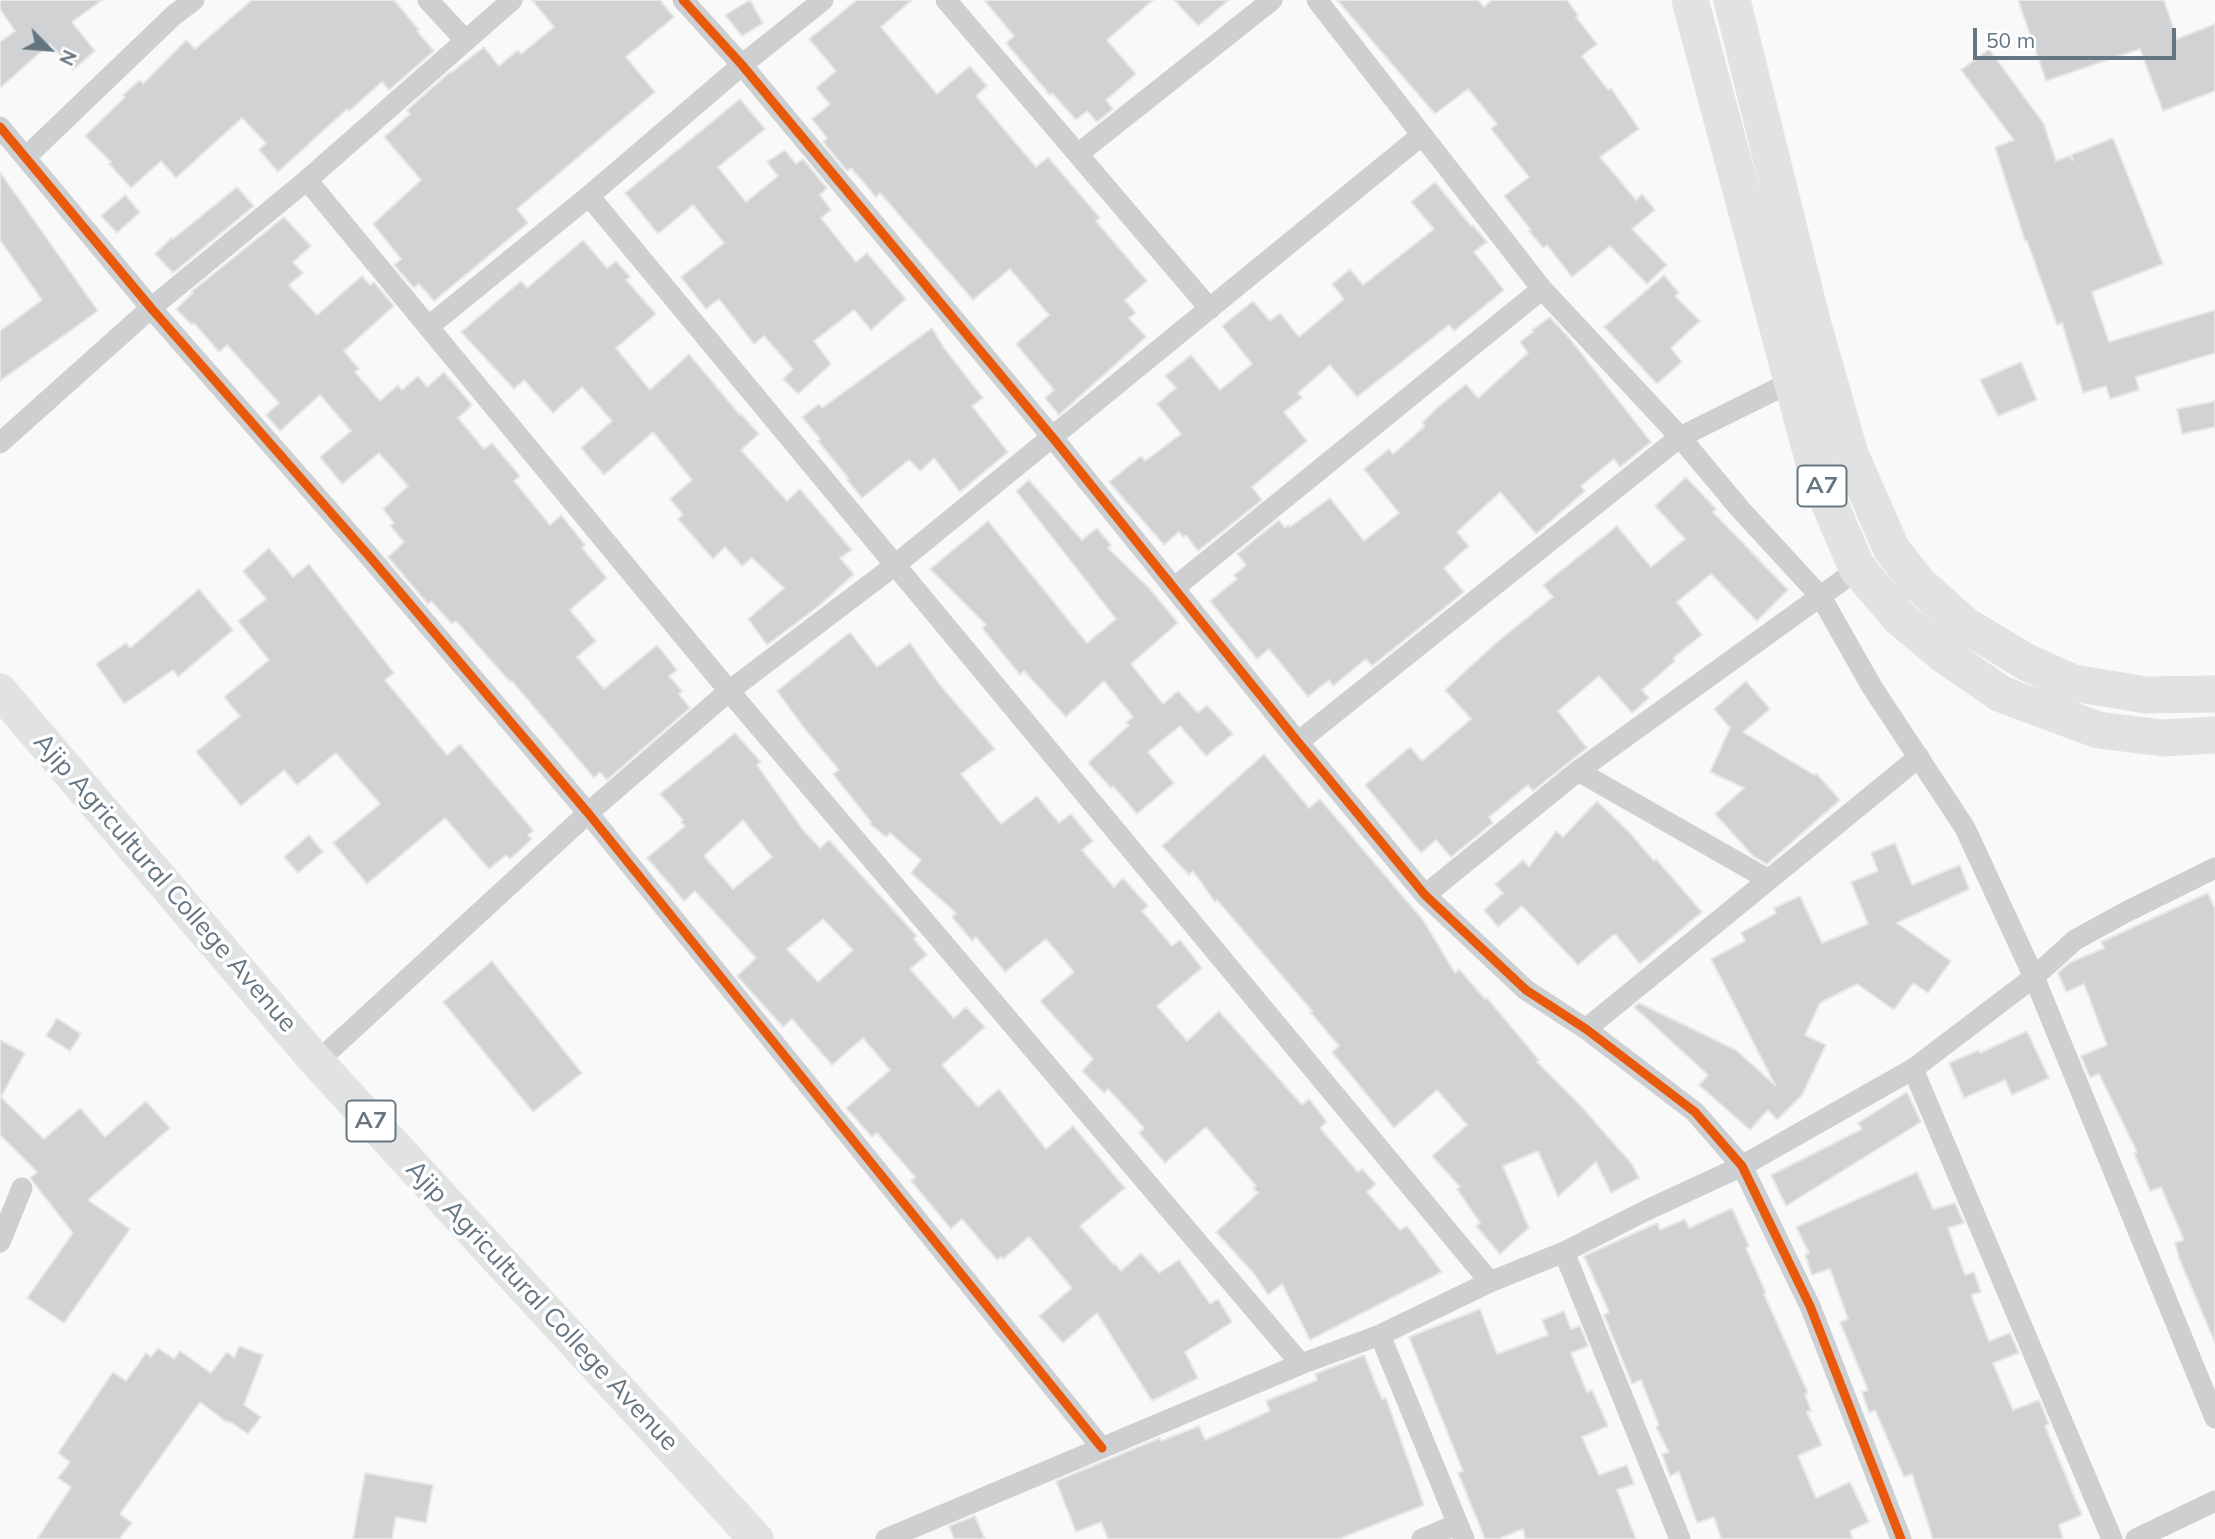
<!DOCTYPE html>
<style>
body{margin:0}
#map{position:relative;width:2215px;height:1539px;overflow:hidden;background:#f9f9f9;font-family:Mulish,sans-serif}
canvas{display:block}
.north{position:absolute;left:14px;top:14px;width:70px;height:70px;-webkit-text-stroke:5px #fff;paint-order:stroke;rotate:115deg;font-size:19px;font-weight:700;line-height:28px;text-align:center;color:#657683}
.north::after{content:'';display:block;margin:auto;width:24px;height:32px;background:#657683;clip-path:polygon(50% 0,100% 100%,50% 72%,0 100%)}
.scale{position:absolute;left:1973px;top:28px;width:203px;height:32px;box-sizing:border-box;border:4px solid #657683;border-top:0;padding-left:9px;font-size:21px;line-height:24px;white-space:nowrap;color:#657683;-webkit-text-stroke:5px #fff;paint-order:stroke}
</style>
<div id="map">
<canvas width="2215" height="1539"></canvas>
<div class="north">N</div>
<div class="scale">50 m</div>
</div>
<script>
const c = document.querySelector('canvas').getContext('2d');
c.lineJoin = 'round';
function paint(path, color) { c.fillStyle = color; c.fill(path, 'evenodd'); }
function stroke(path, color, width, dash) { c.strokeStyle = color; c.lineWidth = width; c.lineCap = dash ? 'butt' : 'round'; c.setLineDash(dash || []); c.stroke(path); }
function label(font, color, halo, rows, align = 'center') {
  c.font = font + ' Mulish,sans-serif'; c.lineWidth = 7; c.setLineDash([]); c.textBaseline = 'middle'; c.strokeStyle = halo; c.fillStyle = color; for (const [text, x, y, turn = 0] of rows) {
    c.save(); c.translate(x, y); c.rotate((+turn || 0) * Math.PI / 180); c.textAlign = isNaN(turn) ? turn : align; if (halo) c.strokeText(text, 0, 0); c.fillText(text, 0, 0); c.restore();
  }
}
const building = new Path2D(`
 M0 0H102L72 22 95 51 73 70 50 44 0 88V42L15 31 0 9Z
 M252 0H394L419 30 417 31 434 51 389 90 382 82 349 111 347 109 278 172 259 150 266 143 242 118 176 178 161 161 131 188 109 164 111 162 85 136 125 97 123 95 140 80 143 84 186 40 195 49Z
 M532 0H660L674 17 626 57 655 92 517 209 528 223 434 301 419 284 414 288 394 265 401 259 373 224 421 180 384 137 410 114 407 110 451 71 452 72 484 47 499 66 518 50 521 54 554 27Z
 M750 0 763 23 742 36 725 15Z
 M857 0H912L881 27 937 94 970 66 987 86 976 96 1036 167 1048 157 1100 218 1096 221 1147 281 1125 300 1136 313 1129 318 1146 337 1059 415 1045 398 1054 390 1016 344 1049 315 1010 269 973 300 880 193 876 197 851 168 847 171 823 142 827 138 812 119 830 104 816 88 836 71 809 39Z
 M984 0H1153L1107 40 1136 74 1106 100 1113 109 1097 122 1087 111 1076 120 1052 93 1050 95 1006 43 1014 36Z
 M1174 0H1229L1198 26Z
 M1337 0H1478L1484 7 1492 0H1567L1578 15 1576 17 1597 44 1582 56 1608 90 1611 88 1639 129 1600 157 1636 200 1642 194 1655 210 1632 229 1667 265 1647 284 1610 246 1572 277 1547 245 1543 248 1529 231 1531 230 1504 196 1529 177 1491 129 1497 124 1468 89 1435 114Z
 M2018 0H2164L2177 39 2215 24V91L2163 111 2140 49 2046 81Z
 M1989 49 2044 124 2056 161 2069 156 2073 160 2071 155 2113 138 2163 264 2092 292 2109 342 2215 310V353L2136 377 2139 390 2110 399 2106 386 2083 393 2062 323 2057 325 2027 241H2025L1995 147 2014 140 1961 70Z
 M740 99 765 129 718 167 746 202 778 176 767 162 785 150 796 164 803 159 827 188 820 195 831 210 821 218 856 262 867 253 906 299 871 330 854 310 814 341 831 364 798 394 783 379 793 369 764 336 754 344 719 299 706 309 681 277 724 243 693 205 658 234 625 193Z
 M0 172 98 311 0 381V331L42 300 0 240Z
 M1435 182 1471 226 1473 225 1487 242 1474 252 1504 290 1454 331 1449 325 1357 397 1330 365 1298 393 1302 398 1284 412 1307 441 1252 487 1262 500 1198 551 1186 535 1183 537 1179 532 1164 545 1109 482 1141 456 1145 461 1181 434 1157 404 1176 388 1165 376 1191 355 1220 390 1252 364 1222 326 1253 301 1270 321 1280 313 1299 337 1344 299 1332 284 1350 269 1363 285 1434 229 1411 202Z
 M237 187 254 206 173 273 155 254 172 237 173 239Z
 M125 195 140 212 117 233 101 216Z
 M284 217 311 246 293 262 303 273 289 285 317 315 362 276 370 285 374 282 394 306 344 351 359 369 355 372 380 401 398 385 402 390 418 376 427 387 444 372 472 405 458 418 484 449 492 443 520 476 514 481 550 525 561 515 585 545 582 548 607 578 570 610 596 641 577 657 604 689 657 645 677 670 669 676 682 691 679 694 690 708 607 780 600 772 594 778 512 681 510 682 456 621 452 624 431 601 428 604 388 557 404 542 390 526 394 523 383 509 408 486 379 453 342 484 320 457 351 431 320 395 280 431 266 415 279 403 227 345 219 352 194 323 192 325 176 309 193 293 191 292Z
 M583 240 607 268 616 261 630 277 626 280 656 314 616 348 650 390 689 354 740 415 741 414 759 434 741 450 787 501 800 489 852 550 840 558 854 574 819 606 767 645 748 619 784 588 752 558 742 566 725 547 713 559 678 519 683 515 670 499 692 480 653 432 604 475 581 448 612 421 582 387 553 413 524 380 514 389 461 332 521 281 527 288Z
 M1664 275 1679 293 1675 296 1700 321 1671 348 1682 362 1657 384 1604 327Z
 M1550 317 1570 339 1651 442 1620 467 1614 459 1581 486 1585 491 1536 534 1500 492 1457 532 1469 546 1444 568 1464 592 1372 666 1366 659 1333 686 1329 680 1308 697 1269 649 1257 659 1210 601 1237 579 1234 575 1246 565 1237 554 1279 520 1285 528 1288 525 1290 527 1330 498 1364 541 1399 513 1364 469 1389 449 1393 454 1425 426 1422 423 1437 408 1466 384 1478 398 1528 353 1520 342 1533 332 1532 330Z
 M932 328 944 348 983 398 972 406 1008 452 960 492 934 458 920 471 909 460 862 498 847 480 849 479 818 441 820 439 802 417 819 404 822 408Z
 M2021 362 2037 400 1998 416 1980 380Z
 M2215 401V427L2182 434 2177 409Z
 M1686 477 1716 509 1713 512 1788 590 1757 621 1711 574 1677 602 1702 635 1673 658 1675 661 1642 690 1649 698 1632 713 1599 676 1558 711 1587 748 1533 791 1528 785 1489 817 1493 823 1451 857 1436 840 1421 853 1365 785 1410 747 1422 761 1471 719 1445 690 1497 642 1553 597 1543 585 1617 526 1651 567 1685 539 1655 506Z
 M1029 480 1082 540 1097 528 1111 545 1108 548 1149 588 1178 623 1131 664 1163 704 1178 691 1198 713 1207 705 1233 734 1206 756 1180 726 1148 752 1174 783 1137 814 1113 786 1111 788 1088 763 1129 725 1126 722 1133 717 1104 681 1066 717 1024 671 1020 675 982 628 986 625 930 569 988 521 1087 643 1116 619 1016 491Z
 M269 548 293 577 309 564 394 673 385 680 447 755 460 744 534 831 528 835 532 839 510 859 506 855 489 869 445 818 367 884 333 843 380 804 336 753 297 785 284 770 241 806 196 752 240 716 224 697 269 660 238 621 266 599 243 571Z
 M199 589 233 630 178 677 173 670 124 704 96 664 126 643 130 648Z
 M850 632 877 667 910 643 940 685 995 749 961 774 1001 824 1037 796 1059 823 1071 814 1093 841 1082 850 1114 887 1123 878 1148 906 1142 911 1172 946 1180 940 1202 968 1157 1006 1187 1041 1219 1011 1302 1105 1309 1099 1327 1122 1320 1128 1358 1172 1362 1169 1376 1184 1367 1192 1400 1230 1407 1226 1442 1272 1310 1340 1282 1284 1268 1295 1255 1275 1216 1232 1258 1193 1253 1188 1256 1186 1206 1127 1165 1163 1139 1133 1144 1128 1108 1089 1104 1093 1082 1071 1093 1059 1040 1001 1074 972 1046 939 1005 972 976 937 972 941 952 917 956 913 911 873 921 860 890 833 886 837 870 824 871 822 833 774 839 770 804 728 777 691Z
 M1746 681 1770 709 1743 732 1814 775 1816 773 1840 800 1767 864 1753 856 1715 814 1744 788 1710 772 1730 728 1714 709Z
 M735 733 761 762 757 765 803 830 820 848 829 840 917 936 914 939 927 955 910 969 954 1018 966 1007 985 1027 942 1065 978 1107 999 1089 1046 1149 1073 1126 1095 1152 1125 1188 1080 1226 1114 1265 1115 1264 1121 1271 1141 1253 1159 1273 1179 1260 1210 1304 1218 1299 1232 1322 1185 1352 1198 1378 1152 1401 1097 1313 1063 1343 1039 1316 1072 1288 1029 1237 1003 1259 1001 1257 997 1260 962 1219 951 1229 911 1181 915 1177 877 1133 872 1137 846 1108 890 1070 863 1038 832 1065 792 1019 783 1027 737 976 756 958 695 891 684 901 647 858 685 826 681 822 683 820 660 794ZM743 820 772 857 733 889 704 856ZM823 919 853 950 818 982 787 949Z
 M1264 754 1309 808 1320 799 1423 920 1455 973 1459 969 1485 999 1487 998 1539 1060 1537 1062 1580 1105 1632 1164 1639 1178 1611 1193 1596 1162 1558 1197 1538 1151 1503 1166 1529 1228 1500 1254 1476 1226 1480 1223 1457 1189 1460 1187 1432 1156 1467 1125 1437 1090 1394 1128 1332 1052 1339 1046 1310 1012 1312 1011 1217 900 1215 902 1193 871 1189 875 1162 846Z
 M1597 801 1630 833 1654 861 1656 859 1702 912 1640 964 1616 935H1613L1578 965 1522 906 1498 927 1484 910 1503 893 1495 884 1523 860 1529 867 1556 831 1563 837Z
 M309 835 323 852 298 873 284 857Z
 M1895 843 1912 885 1960 865 1969 889 1897 923 1951 961 1928 993 1913 983 1894 1010 1857 984 1820 1003 1805 1035 1826 1045 1802 1095 1777 1120 1768 1110 1750 1130 1699 1085 1708 1075 1634 1007 1639 1003 1736 1050 1775 1085 1711 959 1745 941 1741 933 1776 913 1774 908 1800 896 1822 943 1868 924 1851 882 1878 871 1871 853Z
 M2208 893 2215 909V1343L2179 1258 2175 1243 2184 1240 2161 1187 2150 1191 2134 1153 2137 1152 2099 1074 2090 1078 2081 1056 2107 1045 2084 984 2066 992 2058 973 2069 963 2104 948 2101 942Z
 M492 961 582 1073 533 1112 443 1002Z
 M57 1018 81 1034 70 1051 46 1036Z
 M2027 1031 2049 1078 2012 1095 2005 1080 1964 1098 1949 1063 1979 1050 1980 1053Z
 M0 1040 25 1053 1 1097 44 1139 80 1108 105 1137 146 1101 170 1128 88 1200 130 1229 64 1323 27 1298 73 1233 30 1178 37 1172 0 1135Z
 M1907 1092 1921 1122 1786 1206 1771 1175 1862 1129 1858 1123Z
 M1917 1172 1933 1209 1955 1203 1964 1223 1948 1228 1965 1275 1974 1272 1981 1292 1971 1295 1989 1341 2010 1333 2019 1353 1993 1363 2013 1410 2039 1400 2049 1424 2045 1426 2082 1515 2059 1525 2063 1539H1933L1912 1474 1904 1477 1875 1410 1869 1413 1862 1392 1868 1390 1840 1322 1848 1319 1830 1269 1812 1275 1805 1254 1809 1253 1796 1227Z
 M1732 1208 1749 1246 1746 1248 1766 1293 1764 1294 1808 1393 1805 1394 1811 1411 1807 1412 1822 1445 1798 1456 1816 1498 1850 1482 1869 1522 1850 1531 1853 1539H1721L1714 1517 1697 1523 1679 1472 1670 1476 1662 1454 1669 1452 1656 1427 1659 1425 1641 1380 1632 1384 1604 1315 1609 1312 1584 1256 1657 1223 1660 1230 1685 1219 1689 1228Z
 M1480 1309 1497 1354 1548 1335 1542 1320 1564 1311 1571 1329 1580 1326 1588 1346 1571 1353 1587 1392 1592 1390 1608 1426 1582 1437 1599 1475 1627 1465 1634 1484 1617 1490 1636 1539H1525L1523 1529 1498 1539H1485L1458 1473 1463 1471 1409 1337Z
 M239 1346 263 1355 244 1405 261 1417 248 1434 232 1423 225 1421 200 1402 120 1514 132 1523 119 1539H37L71 1487 58 1478 70 1462 58 1453 113 1372 126 1381 146 1353 151 1357 158 1348 174 1359 180 1351 211 1373 227 1352 234 1358Z
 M1364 1355 1382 1399 1386 1398 1424 1505 1339 1539H1108L1101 1522 1076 1532 1056 1481 1160 1438 1161 1441 1199 1426 1205 1440 1270 1411 1266 1401 1317 1380 1315 1374Z
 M365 1473 433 1485 426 1523 396 1517 392 1539H353Z
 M975 1516 985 1539H954L949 1526Z`);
const minor = new Path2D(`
 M428 0 465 40
 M683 0 742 65 1053 438 1298 742 1425 895 1526 990 1586 1029 1695 1112 1742 1166 1810 1306 1901 1539
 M946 0 1210 309
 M1317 0 1542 289 1680 437 1740 509 1821 597 1872 687 1965 828 2034 977 2215 1418
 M0 127 151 308 369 556 588 813 1102 1448
 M1078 154 1272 0
 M26 157 174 15 194 0
 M307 180 729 691 1301 1364
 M589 196 1490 1282
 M428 327 589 196 742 65 823 0
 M0 443 151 308 307 180 512 0
 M1174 588 1542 289
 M1298 742 1680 437 1791 382
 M1578 771 1769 880
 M1425 895 1578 771 1865 564
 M1586 1029 1919 757
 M317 1062 588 813 729 691 894 566 1422 135
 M1913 1069 2112 1539
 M0 1242 22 1188
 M1564 1252 1680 1539
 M1380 1335 1464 1539
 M886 1539 1301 1364 1380 1335 1490 1282 1564 1252 1645 1211 1742 1166 1913 1069 2034 977 2075 940 2126 912 2215 868
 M1422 1539 1458 1524
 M2136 1539 2215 1501`);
const primary = new Path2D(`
 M0 691 317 1062 756 1539`);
const trunk = new Path2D(`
 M1690 0 1817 474 1857 568 1899 617 1943 654 2001 694 2098 730 2163 738 2215 735
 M1732 0 1812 321 1850 454 1892 550 1919 584 1965 625 2026 662 2073 683 2146 695 2215 694`);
const cycleway = new Path2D(`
 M683 0 742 65 1053 438 1298 742 1425 895 1526 990 1586 1029 1695 1112 1742 1166 1810 1306 1901 1539
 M0 127 151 308 369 556 588 813 1102 1448`);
const shields = [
 [1822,486,49],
 [371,1121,49]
];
const shieldNames = [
 ["A7",1822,486],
 ["A7",371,1121]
];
const streetNames = [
 ["Ajip Agricultural College Avenue",165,883,49],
 ["Ajip Agricultural College Avenue",542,1306,47]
];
paint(building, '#d0d2d3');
stroke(building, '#e8e8e8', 2);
stroke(minor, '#cecfd0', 21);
stroke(primary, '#e1e2e2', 35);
stroke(trunk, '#e1e2e2', 37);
stroke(cycleway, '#e8590c', 9);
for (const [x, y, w] of shields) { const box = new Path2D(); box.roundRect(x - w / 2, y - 20.5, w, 41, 5); c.fillStyle = '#fff'; c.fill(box); stroke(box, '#657683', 2); }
label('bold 24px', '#657683', null, shieldNames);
label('26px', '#657683', '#fff', streetNames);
</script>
